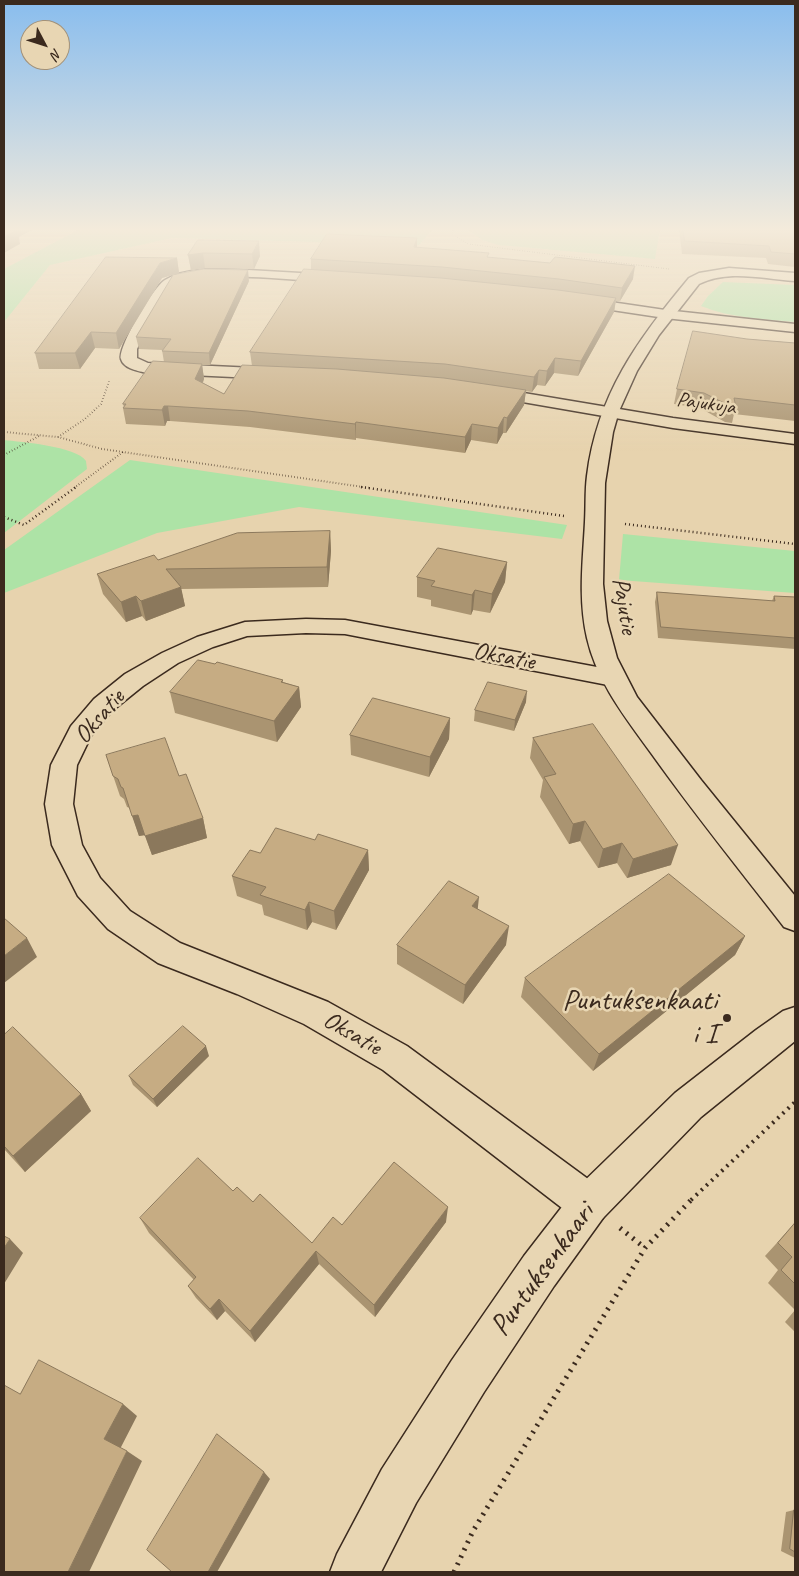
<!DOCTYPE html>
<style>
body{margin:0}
#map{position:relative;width:799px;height:1576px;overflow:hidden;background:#e7d3ae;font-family:Caveat,sans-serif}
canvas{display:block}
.frame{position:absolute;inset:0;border:5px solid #3b2a1e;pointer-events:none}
.north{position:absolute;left:20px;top:20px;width:50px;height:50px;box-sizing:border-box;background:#e8d6b3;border:1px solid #a39177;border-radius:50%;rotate:130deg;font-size:14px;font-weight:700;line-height:20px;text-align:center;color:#3b2a1e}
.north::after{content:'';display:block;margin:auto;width:18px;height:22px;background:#3b2a1e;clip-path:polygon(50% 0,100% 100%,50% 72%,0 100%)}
</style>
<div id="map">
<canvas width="799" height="1576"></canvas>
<div class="frame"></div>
<div class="north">N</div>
</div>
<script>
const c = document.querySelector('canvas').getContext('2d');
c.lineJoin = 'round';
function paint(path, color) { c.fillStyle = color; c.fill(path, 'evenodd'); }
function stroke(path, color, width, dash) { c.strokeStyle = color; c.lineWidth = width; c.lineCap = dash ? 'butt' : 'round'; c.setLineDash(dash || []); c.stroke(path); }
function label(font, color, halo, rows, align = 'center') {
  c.font = font + ' Caveat,sans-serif'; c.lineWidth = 5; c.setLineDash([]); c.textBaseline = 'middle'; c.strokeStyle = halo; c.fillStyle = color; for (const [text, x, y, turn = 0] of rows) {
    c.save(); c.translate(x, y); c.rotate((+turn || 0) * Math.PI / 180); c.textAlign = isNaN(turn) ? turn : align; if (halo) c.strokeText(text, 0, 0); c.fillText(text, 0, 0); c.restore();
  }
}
const green = new Path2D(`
 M78 230H432L419 245 172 238 50 265 4 322V269Z
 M469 230H660L655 259 499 245 482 240Z
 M723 282 795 285V322C764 319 730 318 701 306L708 296Z
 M4 440C21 442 76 446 86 461 86 462 87 468 87 469L4 533Z
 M130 460 567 525 562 539 299 507 157 533 4 593V550Z
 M623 534 795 551V593L619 580Z`);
const pathFar4 = new Path2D(`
 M453 230 452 234 468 244 669 269`);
const pathFar3 = new Path2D(`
 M4 432 58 437 102 449 370 488
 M58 437 85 419 101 404 110 379
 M4 455 39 436
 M74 488 123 452`);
const pathFar2 = new Path2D(`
 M361 487 564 516
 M4 517 24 525 76 487
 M625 524 795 544`);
const pathFar1 = new Path2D(`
 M691 1200 795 1102`);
const path = new Path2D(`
 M620 1228 645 1248
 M454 1572 473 1531 645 1248 692 1199`);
const minor = new Path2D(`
 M248 270 335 275 342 279 335 283C303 281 196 268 172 286 160 296 145 334 137 349V358L148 363 276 369 282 371 284 374 282 377 276 379 147 373C139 371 124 369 121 359 118 347 154 286 165 280 188 266 222 269 248 270Z
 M577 297 665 310 795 324V332L665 318 572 304 570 301 572 298Z
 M488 387 673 418 795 434V444L673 428 482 395 480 392 482 389Z
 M306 619 345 620 613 670 622 672 625 678 622 684 613 686 345 634 306 633 247 636 213 647 178 663 143 686 112 711 91 736 77 765 73 804 82 845 100 878 130 911 180 943 328 1002 407 1046 603 1190 609 1204 603 1218 589 1224 575 1218 383 1070 304 1024 237 994 158 963 108 929 78 896 52 845 45 804 51 765 71 726 94 699 125 674 162 653 197 637 245 622Z`);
const tertiary = new Path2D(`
 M729 268 795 273V281C764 279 728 269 699 284L659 335 637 371 619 411 613 432 605 483 603 584 607 621 617 658 637 697 701 780 795 896V931L784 927C739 869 693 812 651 753 625 717 597 682 587 638 578 598 583 561 585 522 586 506 585 491 587 476 597 395 638 339 689 278L699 273Z
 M795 1007V1041L701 1117 603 1218 554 1286 484 1392 416 1503 381 1572H330L337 1554 382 1469 452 1360 524 1256 575 1190 675 1093 756 1030 783 1011Z`);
const wall = new Path2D(`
 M679 230H795V267L768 264 766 258 682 254Z
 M198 240 260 256 254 269 205 268 191 270 188 255Z
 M417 248 488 257 633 279 620 301H616L614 312 578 376 554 373 545 386 537 385 532 392 526 391 524 405 506 433H503L497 444 471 440 465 453 356 438V440L250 427 170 421H167L165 426 126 424 123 408 124 407 123 404 164 362 162 350 139 349 136 337 249 281 210 365H202L204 379 203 383 224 394 252 366 250 352 311 270V259Z
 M177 258 179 273 162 278 119 349 95 348 80 369H39L35 353Z
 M747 339 795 343V421L734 414 732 423 725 422 700 408 674 404 677 389Z
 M330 531 331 551 328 587 181 589 185 606 146 621 142 616 126 622 103 594 97 574 158 560Z
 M507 562 505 582 490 613 473 610 471 615 431 606V600L417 597V577Z
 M657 592 772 601 774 596 795 597V649L658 638 655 602Z
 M283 680V682L299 687 301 707 277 742 175 713 170 692Z
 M526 702 514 731 474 721 475 710Z
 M450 718 449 739 429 777 351 755 350 735Z
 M533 738 671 865 627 878 617 863 598 868 580 841 569 844 540 797 543 780 530 758Z
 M106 755 179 776 203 818 207 838 152 855 145 835 139 836 130 808 127 807 124 799 120 796Z
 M315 840 368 850 369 870 336 930 312 922 307 930 264 915 262 905 237 896 232 876 260 853Z
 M478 909 506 945 463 1004 397 964V945Z
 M745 936 735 955 593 1071 521 997 525 978Z
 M4 1035 81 1094 91 1111 25 1172 4 1149Z
 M209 1056 157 1107 133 1085 129 1076Z
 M233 1191 253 1202 312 1243 342 1225 446 1222 375 1317 319 1264 255 1342 225 1311 217 1320 196 1298 188 1286 194 1280 149 1233 140 1218Z
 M795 1223V1332L785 1322 795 1310 768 1283 778 1270 765 1256Z
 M794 1510H795V1558L781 1551 786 1512Z`);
const shadedWall = new Path2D(`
 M6 230H32L19 237 20 244 4 253V237Z
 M417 238V250L414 247Z
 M259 241 260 256 254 269 252 254Z
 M203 253 205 268 191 270 188 255Z
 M177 258 179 273 162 278 119 349 116 333 160 263Z
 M635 266 633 279 620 301 622 288Z
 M248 270 249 281 210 365 209 353Z
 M616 298 614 312 578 376 581 361Z
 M91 332 95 348 80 369 75 353Z
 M555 358 554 373 545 386 547 371Z
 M202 364 204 379 197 394 195 379Z
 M539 370 537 385 532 392 534 377Z
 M526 390 524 405 506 433 507 418Z
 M164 406H168L170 421H167L165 426 162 410Z
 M504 417 503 433 497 444 498 428Z
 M356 422V440L355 424Z
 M472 424 471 440 465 453V437Z
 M330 531 331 551 328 587 327 567Z
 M507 562 505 582 490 613 492 594Z
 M181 587 185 606 146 621 141 601Z
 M475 590 473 610 471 615 472 595Z
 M136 596 142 616 126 622 121 602Z
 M299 687 301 707 277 742 274 721Z
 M527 691 526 702 514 731 515 720Z
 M450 718 449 739 429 777 430 757Z
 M138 815 145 835 139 836 132 816Z
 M203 818 207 838 152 855 145 836Z
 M585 821 580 841 569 844 573 824Z
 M622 843 617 863 598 868 603 849Z
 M678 845 671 865 627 878 633 859Z
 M368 850 369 870 336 930 334 911Z
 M479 897 477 916 472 906Z
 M309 902 312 922 307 930 305 910Z
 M509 926 506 945 463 1004 465 985Z
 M745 936 735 955 593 1071 599 1054Z
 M27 938 37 957 4 983V956Z
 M206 1046 209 1056 157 1107 153 1099Z
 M81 1094 91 1111 25 1172 13 1156Z
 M448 1207 446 1222 375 1317 374 1305Z
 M10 1239 23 1253 4 1284V1248Z
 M316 1251 319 1264 255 1342 250 1331Z
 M219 1299 225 1311 217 1320 210 1309Z
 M123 1404 137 1416 120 1449 104 1439Z
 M127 1451 142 1461 89 1572H68Z
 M264 1472 270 1479 217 1572H208Z`);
const building = new Path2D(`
 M4 230H17L4 237Z
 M683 230H795V254L771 252 769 246 685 241Z
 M327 234 417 238 414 247 489 253 487 257 550 263 555 257 635 266 622 288 559 279 442 267 311 259Z
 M198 240 259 241 252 254 203 253 188 255Z
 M106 257 177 258 160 263 116 333 91 332 75 353H35Z
 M204 269 248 270 209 353 162 351 171 339 136 337 173 275Z
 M304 269 441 278 558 290 616 298 581 361 555 358 547 371 539 370 534 377 445 364 250 352Z
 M693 331 747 339 795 343V405L734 398 736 407 730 406 704 393 677 389Z
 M153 361 202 364 195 379 224 394 242 365 337 369 444 378 526 390 507 418 504 417 498 428 472 424 465 437 356 422 355 424 248 411 168 406H164L162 410 123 408 126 404H123Z
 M330 531 327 567 166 569 181 587 141 601 136 596 121 602 97 574 154 555 158 560 237 533Z
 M438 548 507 562 492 594 475 590 472 595 431 586 435 581 417 577Z
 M657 592 775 601 774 596 795 597V638L661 627Z
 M198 660 215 664 217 662 283 680 281 682 299 687 274 721 170 692Z
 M488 682 527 691 515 720 475 710Z
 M373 698 450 718 430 757 350 735Z
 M593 724 678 845 633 859 622 843 603 849 585 821 573 824 544 777 556 774 533 738Z
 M165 738 179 776 186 774 203 818 145 836 138 815 132 816 123 788 121 787 118 779 113 776 106 755Z
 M276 828 315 840 318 834 368 850 334 911 309 902 305 910 260 895 266 887 232 876 250 850 260 853Z
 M669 874 745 936 599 1054 525 978Z
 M449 881 479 897 472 906 509 926 465 985 397 945Z
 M4 918 27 938 4 956Z
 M183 1026 206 1046 153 1099 129 1076Z
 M13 1027 81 1094 13 1156 4 1146V1035Z
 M198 1158 233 1191 237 1187 253 1202 260 1194 312 1243 333 1217 342 1225 394 1162 448 1207 374 1305 316 1251 250 1331 219 1299 210 1309 188 1286 196 1277 140 1218Z
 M795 1223V1284L781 1270 792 1257 778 1243Z
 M4 1236 10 1239 4 1248Z
 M39 1360 123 1404 104 1439 127 1451 68 1572H4V1385L20 1394Z
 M217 1434 264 1472 208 1572H172L147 1550Z
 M794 1510H795V1552L790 1549Z`);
const markers = [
 [727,1018,5,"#3b2a1e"]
];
const farStreetnames = [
 ["Pajukuja",706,404,8]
];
const streetNames = [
 ["Pajutie",624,606,81],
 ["Oksatie",504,657,11],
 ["Oksatie",100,717,-49],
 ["Oksatie",352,1034,30]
];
const nearPoinames = [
 ["Puntuksenkaati",717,1001],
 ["i I",717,1035]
];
const nearStreetnames = [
 ["Puntuksenkaari",543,1270,-54]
];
paint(green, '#ade3a6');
stroke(minor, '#3b2a1e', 3);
stroke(tertiary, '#3b2a1e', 3);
stroke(pathFar4, '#3b2a1e', 1, [0.5, 2]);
stroke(pathFar3, '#3b2a1e', 2, [0.5, 2.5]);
stroke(pathFar2, '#3b2a1e', 2.5, [1, 3]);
stroke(pathFar1, '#3b2a1e', 4, [2, 5]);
stroke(path, '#3b2a1e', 5, [2, 6]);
paint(minor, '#e8d6b3');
paint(tertiary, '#e8d6b3');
paint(wall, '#aa9471');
paint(shadedWall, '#8b785c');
paint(building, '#c6ac83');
stroke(building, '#8b785c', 1);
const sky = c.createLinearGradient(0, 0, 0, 451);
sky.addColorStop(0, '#89bdee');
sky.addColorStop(0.51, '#f4ebdb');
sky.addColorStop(1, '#f4ebdb00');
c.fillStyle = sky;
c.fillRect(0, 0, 799, 451);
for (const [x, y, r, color] of markers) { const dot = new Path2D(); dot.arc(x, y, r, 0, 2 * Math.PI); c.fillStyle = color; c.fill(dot); stroke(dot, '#e8d6b3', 2); }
label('21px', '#3b2a1e', '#e8d6b3', farStreetnames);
label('25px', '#3b2a1e', '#e8d6b3', streetNames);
label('30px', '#3b2a1e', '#e8d6b3', nearPoinames, 'right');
label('30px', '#3b2a1e', '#e8d6b3', nearStreetnames);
</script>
